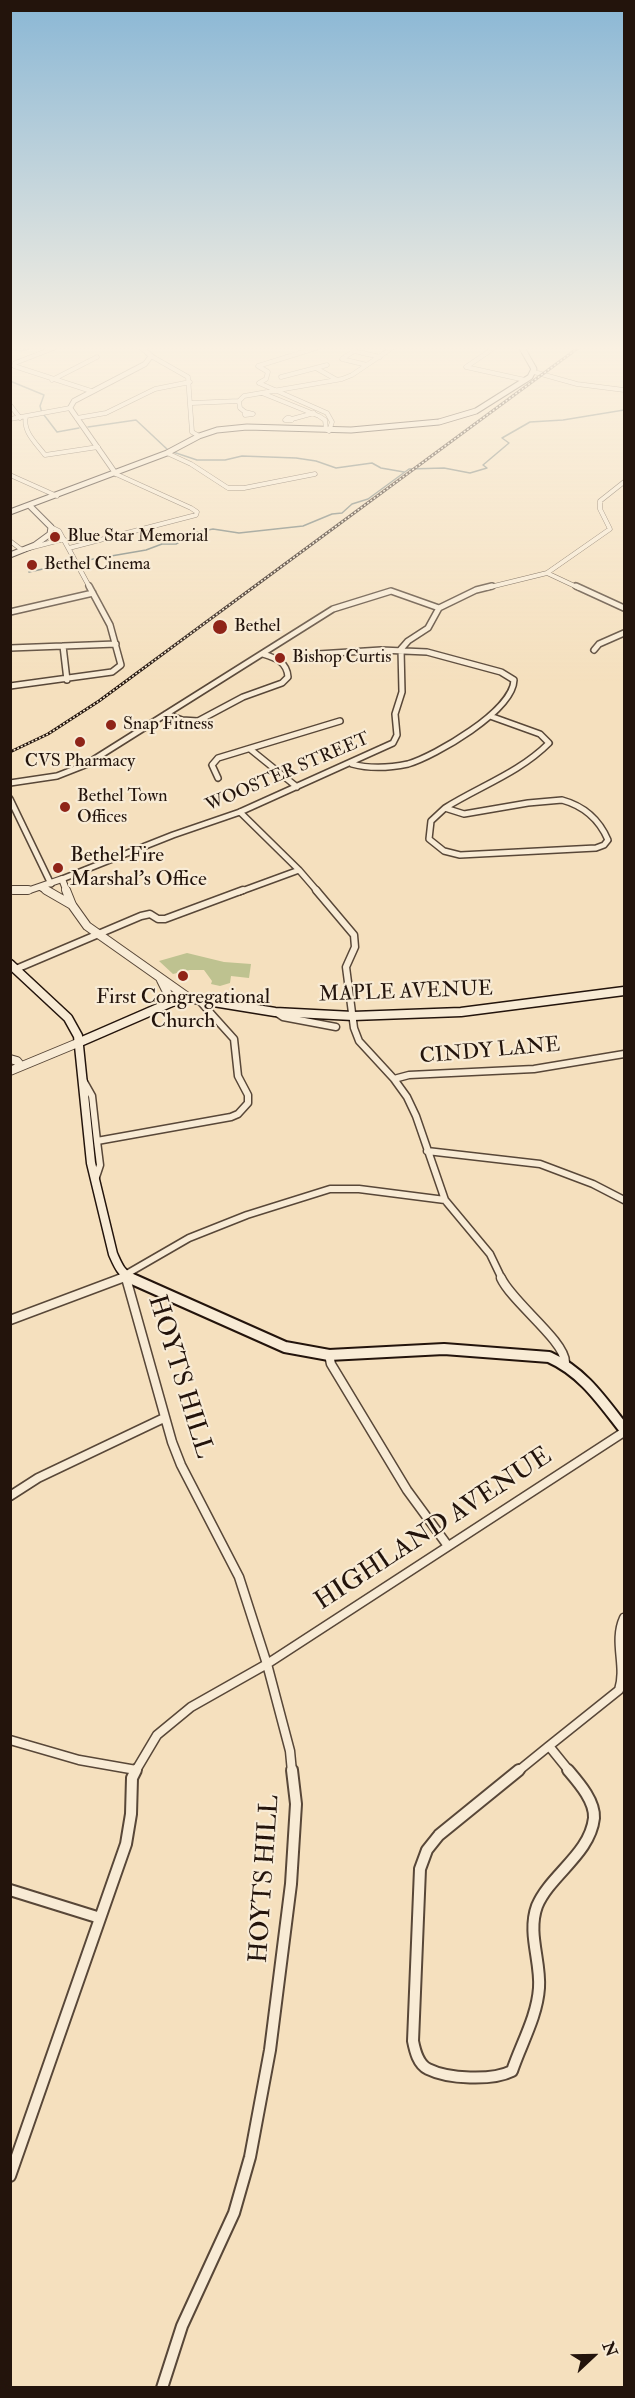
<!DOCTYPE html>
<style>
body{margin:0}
#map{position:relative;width:635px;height:2398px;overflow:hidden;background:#f5e0be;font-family:"IM FELL Double Pica",serif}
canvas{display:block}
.frame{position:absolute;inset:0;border:12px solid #23140c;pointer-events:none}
.north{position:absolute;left:563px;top:2326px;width:60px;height:60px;-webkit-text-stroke:4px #f8ebd5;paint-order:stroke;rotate:68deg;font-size:16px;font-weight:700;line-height:24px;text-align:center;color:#23140c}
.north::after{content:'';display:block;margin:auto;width:21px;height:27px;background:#23140c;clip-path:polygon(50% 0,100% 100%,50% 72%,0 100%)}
</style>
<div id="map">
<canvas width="635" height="2398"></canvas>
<div class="frame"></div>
<div class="north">N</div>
</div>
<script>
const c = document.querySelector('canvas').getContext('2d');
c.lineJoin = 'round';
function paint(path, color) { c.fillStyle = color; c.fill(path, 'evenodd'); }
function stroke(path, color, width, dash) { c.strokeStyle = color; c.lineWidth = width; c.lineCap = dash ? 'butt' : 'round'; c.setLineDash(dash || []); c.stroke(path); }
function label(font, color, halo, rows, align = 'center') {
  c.font = font + ' "IM FELL Double Pica",serif'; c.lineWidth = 4.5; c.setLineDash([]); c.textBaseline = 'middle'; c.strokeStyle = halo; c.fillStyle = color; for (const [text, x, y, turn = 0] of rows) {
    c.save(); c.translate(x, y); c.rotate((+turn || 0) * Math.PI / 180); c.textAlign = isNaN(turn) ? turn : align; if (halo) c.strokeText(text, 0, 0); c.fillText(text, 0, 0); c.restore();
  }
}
const green = new Path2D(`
 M187 953 224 962 251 964 249 978 231 976 230 983 220 986 211 984 212 981 204 970H190L173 974 159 961Z`);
const stream = new Path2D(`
 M10 349 21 351 31 348
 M10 381 44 395 40 406 42 413
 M44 415 57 432 79 428
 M88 427 136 420 168 450
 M173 452 197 460H225L242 456 296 458 316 461 336 468 372 463 381 468 404 472
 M82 561 146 550 162 544H176L193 533 213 529 239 533 303 526 332 514 342 513 352 504 368 499 409 469 444 468 470 473 487 468 483 465 509 443 502 438 530 422 563 420 624 410
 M29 572 71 563`);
const minorFar4 = new Path2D(`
 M54 348 15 363 14 366 91 391
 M494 348 466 367 525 380
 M151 356 188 377 192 432 199 436
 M367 365 342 359 354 351 380 357
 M316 368 337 380
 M534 372 577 384 624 390
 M281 377 327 365
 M52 380 97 357
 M259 383 327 413 332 422 329 431
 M259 383 266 379 268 372 258 366 316 348
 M262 393 319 416 325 420 326 429 329 431
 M192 403 239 401
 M10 405 20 418
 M245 412 253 414 245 415Z
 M245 412 240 408 239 401 244 396 342 379 352 375 392 348
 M26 416C22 431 36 443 45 455L98 447
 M77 418 106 413 155 389 190 382
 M287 418H290L292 420H285Z
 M10 419 70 408
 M292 419 314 413
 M167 453 191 464 228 488H244L315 474
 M10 475 57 496
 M51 527 59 531 90 588
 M10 541 22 550 64 539
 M69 548 196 515 197 512 191 508 116 474
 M547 573 579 588
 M486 588 547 573 610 529 600 509V501L624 482`);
const minorFar3 = new Path2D(`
 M576 586 624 608
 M10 612 93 593
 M63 646 67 680
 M10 648 116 644
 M594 650 599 644 624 633
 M318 654 381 650 427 652 501 672 514 680C513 711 435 756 408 764 389 768 370 769 352 764
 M10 686 112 672 121 665 110 625 89 586
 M166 714 182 720 198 721 243 697 282 683 288 677C287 662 276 658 263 654
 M250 749 297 787
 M218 778 212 765 218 758 340 721
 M10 783 57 776 85 765 333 609 391 591 439 608
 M10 799 51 884
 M562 800C584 806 599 819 608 840L604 845 596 848 460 855 444 851 429 839 431 821 445 808 464 814 528 803Z
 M445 808C480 786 519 773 549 743L540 734 490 716
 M240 812 299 870 318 892
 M62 879 173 835 240 812 393 743 397 735 395 714 402 692 401 649 408 641 428 628 439 608 476 590 492 586
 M239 892 299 870`);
const minorFar2 = new Path2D(`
 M316 890 354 935 355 947 346 967 354 1028 359 1041 394 1079 407 1097 416 1116 445 1200 490 1254 502 1279
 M16 969 141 916 150 914 158 919H165L243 890
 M277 1013 283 1017 336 1027
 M394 1079 409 1075 534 1069 624 1054
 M83 1080 92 1096 97 1141
 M427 1151 540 1164 593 1184 624 1200
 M95 1180 100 1165 97 1141 231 1117 238 1114 248 1103V1095L238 1076 234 1039 198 999
 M126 1276 127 1279
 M118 1279 189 1238 247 1215 330 1189H359L445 1200`);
const minorFar1 = new Path2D(`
 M126 1278 172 1442 181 1465 239 1577 267 1664 290 1751 292 1772
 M501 1278C512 1302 565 1341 565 1362
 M10 1320 122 1278
 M329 1355 331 1364 407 1490 448 1546
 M10 1496 38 1478 164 1418
 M10 1740 79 1760 136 1770
 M549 1746 570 1772
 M549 1746 619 1690C627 1666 613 1642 624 1618
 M135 1772 157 1735 191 1707 267 1664 624 1432
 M517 1772 549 1746`);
const minor = new Path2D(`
 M519 1770 439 1835 427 1850 420 1869 413 2041C415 2051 418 2064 428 2069 448 2079 492 2081 512 2071 521 2044 537 2017 539 1988 541 1961 527 1933 537 1906 550 1875 590 1854 594 1818 595 1801 579 1783 568 1770
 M10 1890 100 1918
 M10 2176 126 1844 131 1814 132 1778 136 1770
 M162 2388 182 2326 234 2213 250 2157 270 2050 291 1884 296 1804 292 1770`);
const tertiaryFar2 = new Path2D(`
 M116 474 70 408 74 401 145 364 151 356 142 348`);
const tertiaryFar1 = new Path2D(`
 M42 888 49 892
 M10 890H30L62 879 67 892`);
const tertiary = new Path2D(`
 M13 890H28
 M46 890 72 905
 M66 890 72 905 87 926 189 998
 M161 980 172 1002
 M10 1059 17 1061 21 1066
 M10 1071 80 1042`);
const secondaryFar2 = new Path2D(`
 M10 512 167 453 199 436 217 430 247 427 351 430 439 422 476 411 530 377 534 369 522 348
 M10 555 35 545 50 534 51 527 30 506`);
const secondaryFar1 = new Path2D(`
 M10 964 68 1018 78 1036 91 1163 113 1254C118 1265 121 1274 133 1279
 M80 1042 172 1002 189 998 275 1012 353 1016 461 1012 624 991`);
const secondary = new Path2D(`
 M130 1278 285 1347 329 1355 444 1349 549 1357C583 1372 602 1401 624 1429`);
const rail = new Path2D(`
 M10 752 48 734 99 701 578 348`);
const markers = [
 [55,537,6,"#8f2418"],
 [32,565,6,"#8f2418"],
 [220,627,8,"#8f2418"],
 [280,658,6,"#8f2418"],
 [111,725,6,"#8f2418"],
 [80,742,6,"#8f2418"],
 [65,807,6,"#8f2418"],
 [58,868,6,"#8f2418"],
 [183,976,6,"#8f2418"]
];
const farPoinames = [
 ["Blue Star Memorial",67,537],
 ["Bethel Cinema",44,565],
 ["Bethel",234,627],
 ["Bishop Curtis",292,658],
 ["Snap Fitness",123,725],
 ["CVS Pharmacy",80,762,"center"],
 ["Bethel Town",77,797],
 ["Offices",77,818]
];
const farStreetnames = [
 ["WOOSTER STREET",288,773,-23]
];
const poiNames = [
 ["Bethel Fire",70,856],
 ["Marshal's Office",70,880],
 ["First Congregational",183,998,"center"],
 ["Church",183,1022,"center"]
];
const streetNames = [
 ["MAPLE AVENUE",406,993,-2],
 ["CINDY LANE",490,1052,-5]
];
const nearStreetnames = [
 ["HOYTS HILL",179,1377,73],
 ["HIGHLAND AVENUE",434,1530,-33],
 ["HOYTS HILL",266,1879,-86]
];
paint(green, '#bec290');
stroke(stream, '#6c7873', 1.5);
stroke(minorFar4, '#584738', 5);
stroke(minorFar3, '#584738', 8);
stroke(minorFar2, '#584738', 9);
stroke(minorFar1, '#584738', 11);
stroke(minor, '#584738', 14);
stroke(tertiaryFar2, '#584738', 6);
stroke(tertiaryFar1, '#584738', 8);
stroke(tertiary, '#584738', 10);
stroke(secondaryFar2, '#23140c', 7);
stroke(secondaryFar1, '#23140c', 11);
stroke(secondary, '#23140c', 14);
stroke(minorFar4, '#f8ebd5', 4);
stroke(minorFar3, '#f8ebd5', 5);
stroke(minorFar2, '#f8ebd5', 6);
stroke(minorFar1, '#f8ebd5', 8);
stroke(minor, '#f8ebd5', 10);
stroke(tertiaryFar2, '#f8ebd5', 4.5);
stroke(tertiaryFar1, '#f8ebd5', 6);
stroke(tertiary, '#f8ebd5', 8);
stroke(secondaryFar2, '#f8ebd5', 5);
stroke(secondaryFar1, '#f8ebd5', 8);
stroke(secondary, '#f8ebd5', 10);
stroke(rail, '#23140c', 3);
stroke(rail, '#f8ebd5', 1.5, [2]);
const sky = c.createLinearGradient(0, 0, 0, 683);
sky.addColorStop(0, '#8ab7d5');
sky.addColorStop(0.51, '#faf1e2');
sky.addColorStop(1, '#faf1e200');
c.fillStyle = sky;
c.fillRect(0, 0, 635, 683);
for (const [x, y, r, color] of markers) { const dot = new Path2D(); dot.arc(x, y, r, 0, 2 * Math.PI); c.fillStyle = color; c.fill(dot); stroke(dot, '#f8ebd5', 2); }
label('18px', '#23140c', '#f8ebd5', farPoinames, 'left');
label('18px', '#23140c', '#f8ebd5', farStreetnames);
label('21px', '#23140c', '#f8ebd5', poiNames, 'left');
label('21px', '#23140c', '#f8ebd5', streetNames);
label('26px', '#23140c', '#f8ebd5', nearStreetnames);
</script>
